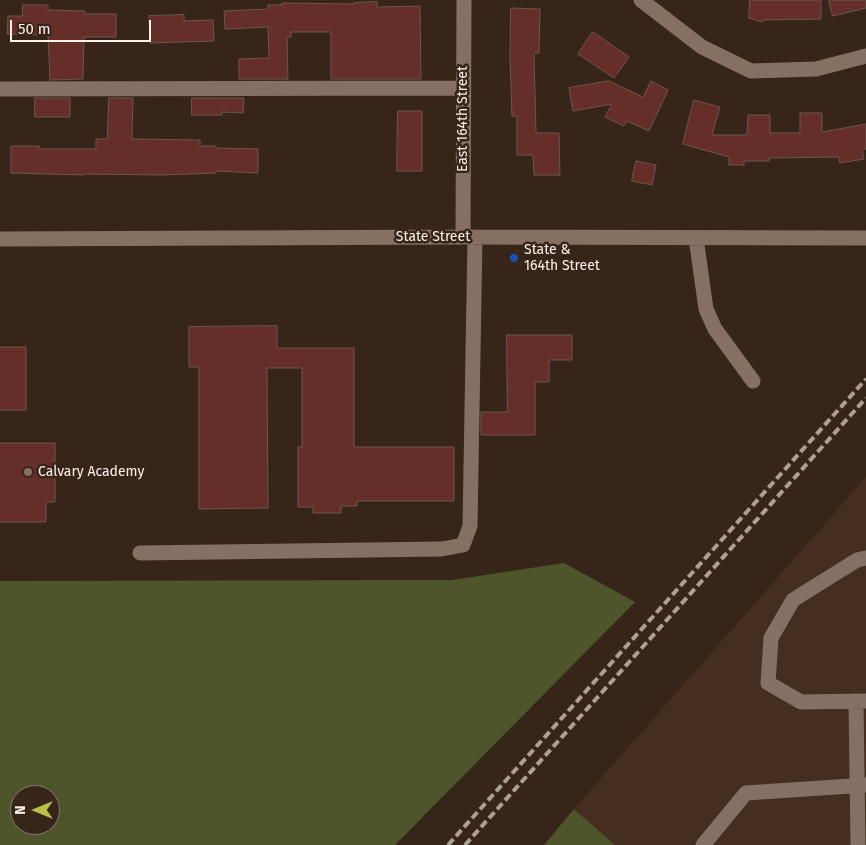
<!DOCTYPE html>
<style>
body{margin:0}
#map{position:relative;width:866px;height:845px;overflow:hidden;background:#37251a;font-family:"Fira Sans",sans-serif}
canvas{display:block}
.north{position:absolute;left:10px;top:785px;width:50px;height:50px;box-sizing:border-box;background:#37251a;border:1px solid #87776d;border-radius:50%;rotate:270deg;font-size:14px;font-weight:700;line-height:20px;text-align:center;color:#fef1ea}
.north::after{content:'';display:block;margin:auto;width:18px;height:22px;background:#b9c046;clip-path:polygon(50% 0,100% 100%,50% 72%,0 100%)}
.scale{position:absolute;left:10px;top:20px;width:141px;height:22px;box-sizing:border-box;border:2px solid #fef1ea;border-top:0;padding-left:6px;font-size:15px;line-height:18px;white-space:nowrap;color:#fef1ea;-webkit-text-stroke:4px #37251a;paint-order:stroke}
</style>
<div id="map">
<canvas width="866" height="845"></canvas>
<div class="north">N</div>
<div class="scale">50 m</div>
</div>
<script>
const c = document.querySelector('canvas').getContext('2d');
c.lineJoin = 'round';
function paint(path, color) { c.fillStyle = color; c.fill(path, 'evenodd'); }
function stroke(path, color, width, dash) { c.strokeStyle = color; c.lineWidth = width; c.lineCap = dash ? 'butt' : 'round'; c.setLineDash(dash || []); c.stroke(path); }
function label(font, color, halo, rows, align = 'center') {
  c.font = font + ' "Fira Sans",sans-serif'; c.lineWidth = 5; c.setLineDash([]); c.textBaseline = 'middle'; c.strokeStyle = halo; c.fillStyle = color; for (const [text, x, y, turn = 0] of rows) {
    c.save(); c.translate(x, y); c.rotate((+turn || 0) * Math.PI / 180); c.textAlign = isNaN(turn) ? turn : align; if (halo) c.strokeText(text, 0, 0); c.fillText(text, 0, 0); c.restore();
  }
}
const built = new Path2D(`
 M866 477V845H615L574 809Z`);
const green = new Path2D(`
 M564 563 635 602 395 845H0V581L452 580ZM20 795H50V825H20Z
 M574 809 615 845H544Z`);
const building = new Path2D(`
 M750 0H821V19L763 20 762 22 749 18Z
 M829 0H866V8L833 16Z
 M377 2V7L420 6 421 79H331V32H291V37H287L288 79H239V59L269 58 268 27 225 29 224 11 268 9V5H282V3L354 4V3Z
 M23 5H48V10L85 11 84 14H116V37H84L83 79 50 80 48 35 7 34 8 16H22Z
 M511 8 540 9 539 53H534L536 133H559L560 175H534L533 155H517V116H512L510 58Z
 M184 15V21L213 20 214 41 150 43 149 16Z
 M593 32 629 57 614 78 578 54Z
 M609 81 643 97 651 81 668 90 649 131 627 121 624 126 605 117 612 104 573 111 569 88Z
 M35 98H70V117H35Z
 M109 98H133L132 139 200 140V146H216V148L258 149V173L216 171V173L161 175 84 174V175L11 173V146H39V149H96V139H107Z
 M192 98H244L243 113 222 112V115H192Z
 M694 100 720 107 712 135H747L748 115H770V133H800V113H822V132L866 124V149L862 150 864 159 840 163 839 157 769 158V161H744V165H729V157L683 144Z
 M398 111H422V171H397Z
 M636 161 656 165 652 185 632 181Z
 M277 326V348H354V447H454V501H357V506H341V513H313V507H298V447H302V368H267L268 508 199 509V367H189V327Z
 M507 335H572V360H549V382H535V435H481V412H507Z
 M0 347H26V410H0Z
 M0 443H55V502H46V522H0Z`);
const minor = new Path2D(`
 M641 0 702 47 751 71 816 69 866 56
 M0 89 463 88
 M463 237 464 0
 M696 238 706 309 715 329 753 381
 M0 239 463 237 866 238
 M140 553 442 549 463 545 470 526 475 237
 M866 558 857 560 793 600 771 638 768 683 801 702 866 701
 M856 701 858 845
 M703 845 746 793 866 785`);
const rail = new Path2D(`
 M448 845 866 379
 M465 845 866 398`);
const markers = [
 [514,258,5,"#1a4fb4"],
 [28,472,5,"#8d6e63"]
];
const streetNames = [
 ["East 164th Street",463,119,-90],
 ["State Street",433,237]
];
const poiNames = [
 ["State &",524,250],
 ["164th Street",524,266],
 ["Calvary Academy",38,472]
];
paint(built, '#452d1f');
paint(green, '#4f552b');
paint(building, '#652e29');
stroke(building, '#6e5552', 1);
stroke(minor, '#867064', 15);
stroke(rail, '#ae9f96', 4, [8, 4]);
for (const [x, y, r, color] of markers) { const dot = new Path2D(); dot.arc(x, y, r, 0, 2 * Math.PI); c.fillStyle = color; c.fill(dot); stroke(dot, '#37251a', 2); }
label('14px', '#fef1ea', '#37251a', streetNames);
label('14px', '#fef1ea', '#37251a', poiNames, 'left');
</script>
